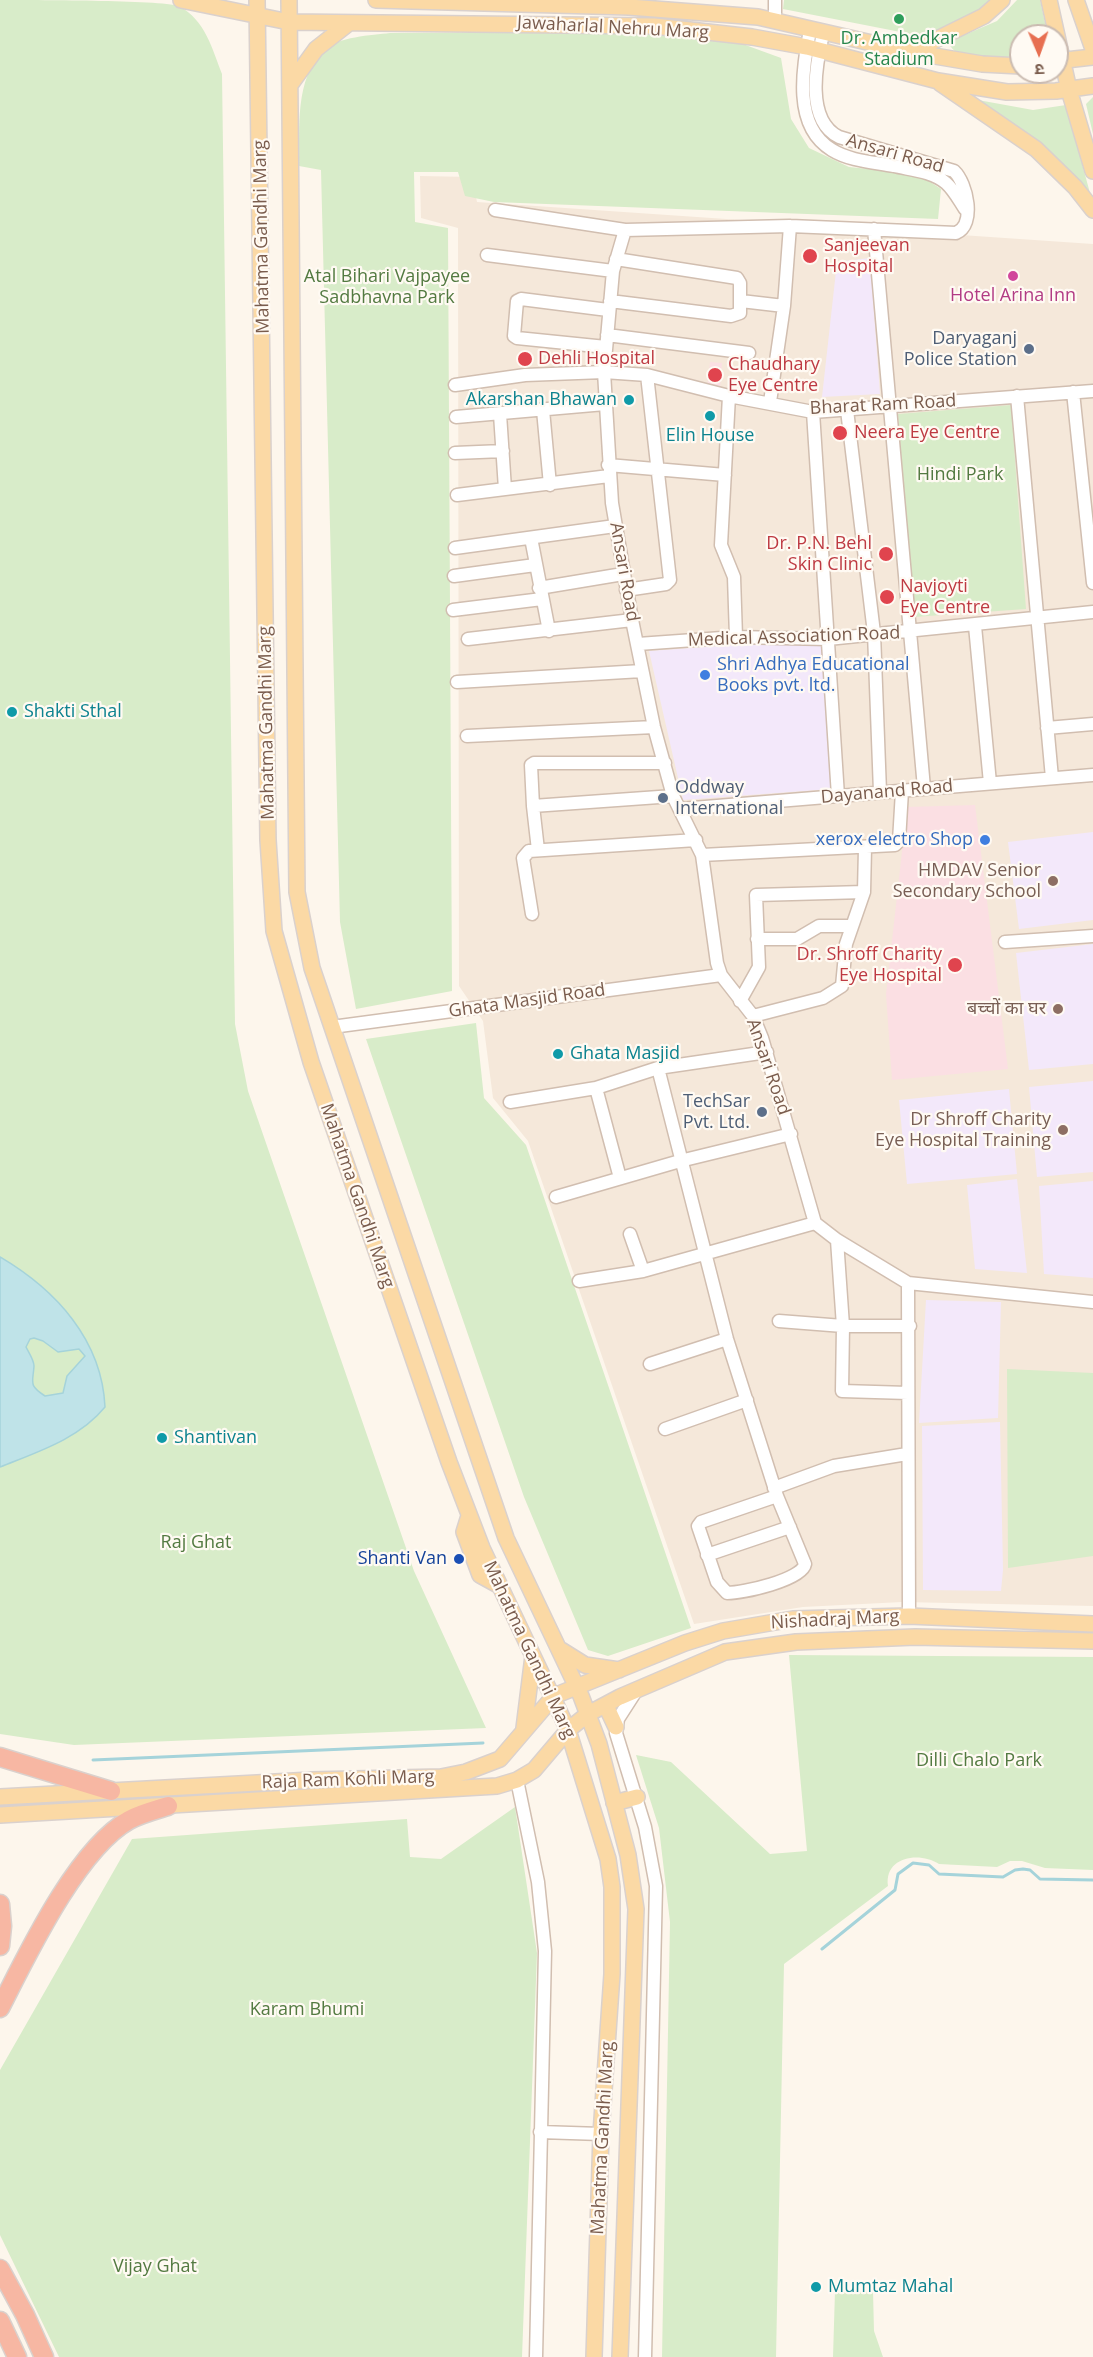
<!DOCTYPE html>
<meta charset="utf-8">
<style>
body{margin:0}
#map{position:relative;width:1093px;height:2357px;overflow:hidden;background:#fdf6ec;font-family:"Open Sans","Noto Sans Devanagari",sans-serif}
canvas{display:block}
.north{position:absolute;left:1009px;top:24px;width:60px;height:60px;box-sizing:border-box;background:#fffaf3;border:2px solid #cabbb1;border-radius:50%;rotate:178deg;font-size:16px;font-weight:700;line-height:24px;text-align:center;color:#7a5c4d}
.north::after{content:'';display:block;margin:auto;width:21px;height:27px;background:#e76f51;clip-path:polygon(50% 0,100% 100%,50% 72%,0 100%)}
</style>
<div id="map">
<canvas width="1093" height="2357"></canvas>
<div class="north">उ</div>
</div>
<script>
const c = document.querySelector('canvas').getContext('2d');
c.lineJoin = 'round';
function paint(path, color) { c.fillStyle = color; c.fill(path, 'evenodd'); }
function stroke(path, color, width, dash) { c.strokeStyle = color; c.lineWidth = width; c.lineCap = dash ? 'butt' : 'round'; c.setLineDash(dash || []); c.stroke(path); }
function label(font, color, halo, rows, align = 'center') {
  c.font = font + ' "Open Sans","Noto Sans Devanagari",sans-serif'; c.lineWidth = 4.5; c.setLineDash([]); c.textBaseline = 'middle'; c.strokeStyle = halo; c.fillStyle = color; for (const [text, x, y, turn = 0] of rows) {
    c.save(); c.translate(x, y); c.rotate((+turn || 0) * Math.PI / 180); c.textAlign = isNaN(turn) ? turn : align; if (halo) c.strokeText(text, 0, 0); c.fillText(text, 0, 0); c.restore();
  }
}
const residential = new Path2D(`
 M420 176 472 177 477 202 1093 244V1606L902 1602 803 1607 694 1624 528 1141 493 1098 483 1021 459 986 458 228 421 218Z`);
const education = new Path2D(`
 M870 258 880 394 822 397 837 262Z
 M821 639 831 789 683 800 649 651Z
 M1093 832V920L1019 929 1008 842Z
 M1093 944V1064L1029 1070 1016 953Z
 M1093 1081V1172L1037 1177 1029 1087Z
 M1009 1089 1017 1174 907 1184 899 1100Z
 M1017 1179 1027 1273 975 1269 967 1185Z
 M1093 1181V1278L1044 1274 1039 1186Z
 M926 1300 1001 1302 998 1418 919 1423Z
 M1000 1422 1003 1570 1001 1591 923 1590 922 1426Z`);
const medical = new Path2D(`
 M710 362 722 363 720 388 707 387Z
 M975 805 1008 1069 892 1080 886 994 907 807Z`);
const green = new Path2D(`
 M0 0C31 0 159 0 179 6 205 20 212 48 222 74L235 1024 248 1091 414 1571 486 1728 74 1745 0 1734Z
 M784 0H995L944 30 921 36 783 9Z
 M1017 0H1040L1048 36H1021V67C1000 63 957 64 948 42L997 21Z
 M612 32 729 39 781 58 791 119 809 148 849 167 918 174 941 189 938 219 494 202 465 196 458 172H414L415 222 448 228 452 991 356 1009 340 922 321 170 299 166C300 129 294 79 324 50 337 37 372 35 390 33Z
 M1093 97V134L1086 104Z
 M967 98 1033 110 1066 105 1090 193Z
 M1011 405 1026 609 914 617 898 414Z
 M476 1023 484 1098 526 1145 691 1628 608 1656 588 1650 524 1497 366 1039Z
 M1007 1369 1093 1373V1556L1008 1568Z
 M789 1655 1093 1657V1870L1045 1868 1022 1861H1010L997 1867 939 1864C919 1851 884 1857 888 1886L784 1964 776 2357H662L670 1922 659 1828 636 1755 671 1762 770 1854 807 1851Z
 M515 1807 537 1953 522 2357H59L0 2235V2070L132 1839 407 1819 410 1857 441 1859Z
 M835 2291H873L874 2331 883 2357H833Z`);
const water = new Path2D(`
 M0 1257C56 1290 102 1340 105 1407 79 1439 37 1452 0 1467ZM34 1338 43 1341 58 1352 79 1349 85 1356 67 1376 63 1393 45 1396C28 1385 33 1383 34 1366 34 1360 29 1353 26 1347L30 1339Z`);
const stream = new Path2D(`
 M93 1760 483 1743
 M822 1949 895 1890 898 1874 913 1863 929 1865 939 1874 1003 1877 1015 1870 1023 1869 1030 1870 1040 1879 1093 1880`);
const minor = new Path2D(`
 M775 21V0
 M810 30C803 68 792 126 832 150 850 161 873 162 894 166 911 170 932 171 946 183 954 190 959 200 965 209
 M823 34C816 64 805 120 839 137L954 171C967 183 976 225 956 233L790 226 625 230 613 271 604 372 612 503 632 620 654 727 673 796 702 855 717 963 721 975 753 1016 762 1038 815 1223 837 1240 908 1283 1093 1302
 M495 210 625 230
 M874 229 924 788
 M487 255 613 271
 M610 301 731 316 740 313V283L737 278 616 259
 M741 301 784 306
 M607 335 749 353
 M606 347 517 338 514 336 517 301 521 299 608 310
 M455 385 525 375 604 372 647 375 729 396 813 412 1093 391
 M1073 392 1093 583
 M729 396 721 545 734 577 736 637
 M1017 396 1052 778
 M770 402 784 306 790 226
 M543 410 550 485
 M847 410 874 633 880 792
 M813 412 838 796
 M500 414 505 489
 M456 417 605 404
 M455 453 503 451
 M608 465 725 475
 M457 495 609 476
 M531 538 549 631
 M455 548 615 526
 M454 576 535 565
 M539 588 623 574
 M626 590 666 584 670 580 647 375
 M453 610 542 599
 M975 626 990 783
 M468 639 632 620
 M638 644 736 637 828 639 1093 612
 M457 682 642 671
 M1047 728 1093 724
 M467 736 654 727
 M533 806 531 765 534 763H665
 M681 809 1093 775
 M538 850 533 806 673 796
 M702 855 895 845 899 841 902 791
 M532 914 523 858 529 851 696 840
 M757 939H797L819 926H852
 M1005 942 1093 936
 M740 1001 759 967 756 895 864 892
 M753 1016 823 998 842 986 846 944 864 892 865 848
 M332 1027 721 975
 M658 1068 727 1339 777 1496 805 1564C802 1580 743 1593 727 1593L717 1582 698 1526 701 1522 777 1496
 M596 1088 620 1178
 M510 1102 596 1088 658 1068 767 1052
 M556 1197 680 1161 791 1134
 M630 1234 643 1271
 M837 1240 843 1326 842 1391 908 1393
 M579 1281 643 1271 815 1223
 M908 1283 909 1616
 M779 1321 843 1326H910
 M650 1364 727 1339
 M665 1429 747 1400
 M774 1488 834 1466 907 1454
 M707 1555 790 1527
 M636 1691 618 1719 616 1733 645 1827 656 1886 645 2357
 M517 1780 538 1882 545 1951 536 2357
 M540 2132 601 2134`);
const major = new Path2D(`
 M181 0 289 22 654 26 752 37 807 47 938 81 1007 92 1056 91 1093 86
 M257 0 268 840 274 931 311 1062 449 1462 482 1548 568 1730 608 1859 612 1887V1974L601 2134 594 2357
 M289 0 297 892 312 968 506 1538 581 1696 599 1744 628 1855 636 1909 620 2357
 M376 0 629 7 758 17 911 52 982 64 1021 66
 M1049 0 1069 90 1093 171
 M1076 0 1093 49
 M911 52 984 16 1002 0
 M1057 61 1093 57
 M940 83 1036 149 1075 187 1093 210
 M290 85 316 49 349 23
 M469 1516 464 1532 480 1575 500 1586
 M561 1650 585 1665 619 1670
 M608 1710 616 1727
 M524 1728 533 1656
 M0 1797 312 1780 441 1777 466 1772 500 1759 554 1696 685 1643 723 1631 793 1619 909 1616 1093 1624
 M614 1803 637 1797
 M0 1815 497 1786 517 1780 534 1770 568 1730 588 1714 620 1697 725 1652 796 1642 915 1637 1093 1641`);
const highway = new Path2D(`
 M0 1757 111 1791
 M0 1904 2 1926 0 1946
 M0 2008C27 1955 77 1849 129 1820 140 1814 155 1810 168 1806
 M0 2269 25 2315 44 2357
 M0 2321 17 2357`);
const markers = [
 [899,19,6,"#2e9e5b"],
 [810,256,8,"#e0444e"],
 [1013,276,6,"#d1479c"],
 [1029,349,6,"#5c6f8a"],
 [525,359,8,"#e0444e"],
 [715,375,8,"#e0444e"],
 [629,400,6,"#0f9aa8"],
 [710,416,6,"#0f9aa8"],
 [840,433,8,"#e0444e"],
 [886,554,8,"#e0444e"],
 [887,597,8,"#e0444e"],
 [705,675,6,"#3f7fe0"],
 [12,712,6,"#0f9aa8"],
 [663,798,6,"#5c6f8a"],
 [985,840,6,"#3f7fe0"],
 [1053,881,6,"#8d6e63"],
 [955,965,8,"#e0444e"],
 [1058,1009,6,"#8d6e63"],
 [558,1054,6,"#0f9aa8"],
 [762,1112,6,"#5c6f8a"],
 [1063,1130,6,"#8d6e63"],
 [162,1438,6,"#0f9aa8"],
 [459,1559,6,"#1a4fb4"],
 [816,2287,6,"#0f9aa8"]
];
const streetNames = [
 ["Jawaharlal Nehru Marg",613,28,3],
 ["Ansari Road",895,154,16],
 ["Mahatma Gandhi Marg",262,237,-91],
 ["Bharat Ram Road",883,405,-3],
 ["Ansari Road",624,572,80],
 ["Medical Association Road",794,637,-2],
 ["Mahatma Gandhi Marg",267,723,-91],
 ["Dayanand Road",887,792,-5],
 ["Ghata Masjid Road",527,1001,-8],
 ["Ansari Road",768,1067,71],
 ["Mahatma Gandhi Marg",357,1196,71],
 ["Nishadraj Marg",835,1620,-3],
 ["Mahatma Gandhi Marg",529,1650,65],
 ["Raja Ram Kohli Marg",348,1780,-2],
 ["Mahatma Gandhi Marg",603,2138,-87]
];
const leisureNames = [
 ["Dr. Ambedkar",899,39],
 ["Stadium",899,60]
];
const healthNames = [
 ["Sanjeevan",824,246],
 ["Hospital",824,267],
 ["Dehli Hospital",538,359],
 ["Chaudhary",728,365],
 ["Eye Centre",728,386],
 ["Neera Eye Centre",854,433],
 ["Dr. P.N. Behl",872,544,"right"],
 ["Skin Clinic",872,565,"right"],
 ["Navjoyti",900,587],
 ["Eye Centre",900,608],
 ["Dr. Shroff Charity",942,955,"right"],
 ["Eye Hospital",942,976,"right"]
];
const parkNames = [
 ["Atal Bihari Vajpayee",387,277],
 ["Sadbhavna Park",387,298],
 ["Hindi Park",960,475],
 ["Raj Ghat",196,1543],
 ["Dilli Chalo Park",979,1761],
 ["Karam Bhumi",307,2010],
 ["Vijay Ghat",155,2267]
];
const hotelNames = [
 ["Hotel Arina Inn",1013,296]
];
const serviceNames = [
 ["Daryaganj",1017,339],
 ["Police Station",1017,360],
 ["Oddway",675,788,"left"],
 ["International",675,809,"left"],
 ["TechSar",750,1102],
 ["Pvt. Ltd.",750,1123]
];
const cultureNames = [
 ["Akarshan Bhawan",617,400,"right"],
 ["Elin House",710,436,"center"],
 ["Shakti Sthal",24,712],
 ["Ghata Masjid",570,1054],
 ["Shantivan",174,1438],
 ["Mumtaz Mahal",828,2287]
];
const shopNames = [
 ["Shri Adhya Educational",717,665],
 ["Books pvt. ltd.",717,686],
 ["xerox electro Shop",973,840,"right"]
];
const educationNames = [
 ["HMDAV Senior",1041,871],
 ["Secondary School",1041,892],
 ["बच्चों का घर",1046,1009],
 ["Dr Shroff Charity",1051,1120],
 ["Eye Hospital Training",1051,1141]
];
const transitNames = [
 ["Shanti Van",447,1559]
];
paint(residential, '#f5e8da');
paint(education, '#f3e8fa');
paint(medical, '#fbdfe3');
paint(green, '#d8ecc9');
paint(water, '#bfe3e8');
stroke(water, '#a5d3da', 1.5);
stroke(stream, '#a5d3da', 3);
stroke(minor, '#d1beb0', 15);
stroke(major, '#dad1cd', 18);
stroke(highway, '#dad1cd', 21);
stroke(minor, '#fff', 12);
stroke(major, '#fbd9a5', 15);
stroke(highway, '#f7b7a3', 18);
for (const [x, y, r, color] of markers) { const dot = new Path2D(); dot.arc(x, y, r, 0, 2 * Math.PI); c.fillStyle = color; c.fill(dot); stroke(dot, '#fffaf3', 2); }
label('18px', '#7a5c4d', '#fffaf3', streetNames);
label('18px', '#27864d', '#fffaf3', leisureNames);
label('18px', '#be3a42', '#fffaf3', healthNames, 'left');
label('18px', '#537a41', '#fffaf3', parkNames);
label('18px', '#b23c85', '#fffaf3', hotelNames);
label('18px', '#4e5e75', '#fffaf3', serviceNames, 'right');
label('18px', '#0d838f', '#fffaf3', cultureNames, 'left');
label('18px', '#366cbe', '#fffaf3', shopNames, 'left');
label('18px', '#785e54', '#fffaf3', educationNames, 'right');
label('18px', '#164399', '#fffaf3', transitNames, 'right');
</script>
